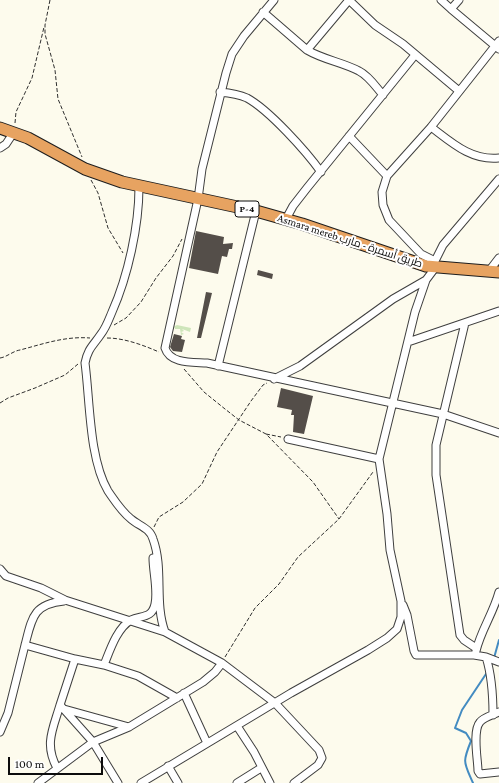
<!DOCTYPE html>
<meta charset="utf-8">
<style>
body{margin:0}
#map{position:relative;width:499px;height:783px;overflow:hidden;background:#fdfbed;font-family:"Crimson Pro",serif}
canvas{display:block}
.scale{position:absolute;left:8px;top:757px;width:95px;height:18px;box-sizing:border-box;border:2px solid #0c0c0c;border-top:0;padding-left:5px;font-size:12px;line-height:14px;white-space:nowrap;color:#0c0c0c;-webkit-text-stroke:3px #fff;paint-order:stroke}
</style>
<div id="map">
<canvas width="499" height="783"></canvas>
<div class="scale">100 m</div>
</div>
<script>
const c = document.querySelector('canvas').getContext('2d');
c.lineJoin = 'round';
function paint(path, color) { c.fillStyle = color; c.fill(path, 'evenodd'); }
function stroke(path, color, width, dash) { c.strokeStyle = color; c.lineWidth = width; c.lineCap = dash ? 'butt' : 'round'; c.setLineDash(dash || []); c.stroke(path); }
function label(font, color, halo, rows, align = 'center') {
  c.font = font + ' "Crimson Pro",Cairo,serif'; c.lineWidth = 4; c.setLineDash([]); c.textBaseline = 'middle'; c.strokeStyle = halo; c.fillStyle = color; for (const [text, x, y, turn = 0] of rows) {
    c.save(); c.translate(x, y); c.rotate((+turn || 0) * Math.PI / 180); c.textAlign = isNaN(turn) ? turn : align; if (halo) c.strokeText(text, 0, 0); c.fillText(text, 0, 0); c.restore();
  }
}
const green = new Path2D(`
 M177 325 191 328 190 332 182 329 184 331 181 332 184 334 181 335 180 329H175V327L173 330V327Z`);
const stream = new Path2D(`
 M494 658 499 640
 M473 783C464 762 462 763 471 741L466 733 455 728 462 710 488 671`);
const building = new Path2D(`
 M196 231 224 237 223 244 233 243 232 249H229L227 257 222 256 218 274 189 268Z
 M258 270 273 274 272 279 257 275Z
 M206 292 212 293 201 338H197Z
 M174 334 182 336 181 339 185 340 182 352 173 351 170 347Z
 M281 388 313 396 304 434 293 432 294 415H291L292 410 277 407Z`);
const path = new Path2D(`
 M50 0 45 25V34L55 70 58 99 82 157
 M15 123 16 112 32 78 44 27
 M91 180 98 193 108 228 123 253
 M114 325 126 318 141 302 156 278 173 256 182 239
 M107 338C124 338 143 345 159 352
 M0 358C7 357 13 351 20 350 43 344 65 336 90 338
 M184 369 204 392 225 409 239 420 266 434 313 482 339 519
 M0 403 8 398 35 388 65 375 78 364
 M266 434 281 437
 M154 527 159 517 183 502 202 484 217 452 251 401 263 385 267 383
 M225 657 255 608 279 584 298 557 339 519 373 472`);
const minor = new Path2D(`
 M274 0 244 36 232 54 226 73 202 169 198 199 165 348C170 364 192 362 207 363L443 414 499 433
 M349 0 375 25 403 44 459 91
 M441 0 451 9 459 0
 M451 9 499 49
 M263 12 307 50 349 0
 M307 50C324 60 342 62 359 71 369 76 376 87 383 95
 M220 92C230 93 238 94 247 98 269 110 306 151 321 172
 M431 127C451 142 471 161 499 158
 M349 136 387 176 431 127 499 41
 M0 148 6 144 14 132
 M387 176 382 192 383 205 389 220 421 254 435 261
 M139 187C139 226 128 276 112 312 109 319 106 328 101 334 93 346 88 348 85 363 90 400 89 459 108 491 115 501 121 511 131 519 139 526 150 528 153 539 164 569 154 602 165 632L222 663 275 703 319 750 322 758 318 765 294 783
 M286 219 293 206 307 188 415 55
 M489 271 499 258
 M465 323 436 445V475L460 635 464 640 476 648
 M408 342 499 311
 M218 366 256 211
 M274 379 300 366 393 299 426 280
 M288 439 379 459
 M0 569 6 576 41 588 65 600 165 632
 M64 601C33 604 32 618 25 645L75 659
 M403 605 407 615 414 651 416 655H474L486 657 499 662
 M476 651C481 630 493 614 499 592
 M486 657C492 676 493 694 493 715
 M104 665 138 676 177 698
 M184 693 207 743
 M64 709 129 727
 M499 712C493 715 484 717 480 722 472 731 478 760 478 771L480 774 499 772
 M237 726 254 752 270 783
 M0 732 8 713 25 645
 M168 766 178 783
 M57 768C44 744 53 729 60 705
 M38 783 93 742 129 727 203 682 215 672 222 663
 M118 783 93 742 60 705 75 659 104 665C110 650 117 628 131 620 141 615 152 619 155 604 158 590 153 572 153 558
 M141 783 291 693 368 650 387 638 397 629 401 617V601L390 550 387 514 379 459 415 312 426 280 435 268V261L443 245 499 179
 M237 783 261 768`);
const highway = new Path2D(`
 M0 128 28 138 85 169 122 182 256 211 302 224 426 266 499 272`);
const shields = [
 [247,209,24]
];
const shieldNames = [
 ["P-4",247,209]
];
const streetNames = [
 ["Asmara mereb طريق أسمرة - مارب",350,241,18]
];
paint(green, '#cee5ba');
stroke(stream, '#438bc1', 2);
paint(building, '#544e49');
stroke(minor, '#3f3f3f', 9);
stroke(highway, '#1d1d1d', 13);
stroke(path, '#2e2e2e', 1, [4, 2]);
stroke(minor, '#fff', 7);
stroke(highway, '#e7a361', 11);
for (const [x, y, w] of shields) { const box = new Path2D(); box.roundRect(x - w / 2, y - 8, w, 16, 3); c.fillStyle = '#fff'; c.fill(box); stroke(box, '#0c0c0c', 1); }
label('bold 10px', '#0c0c0c', null, shieldNames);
label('11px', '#0c0c0c', '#fff', streetNames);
</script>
